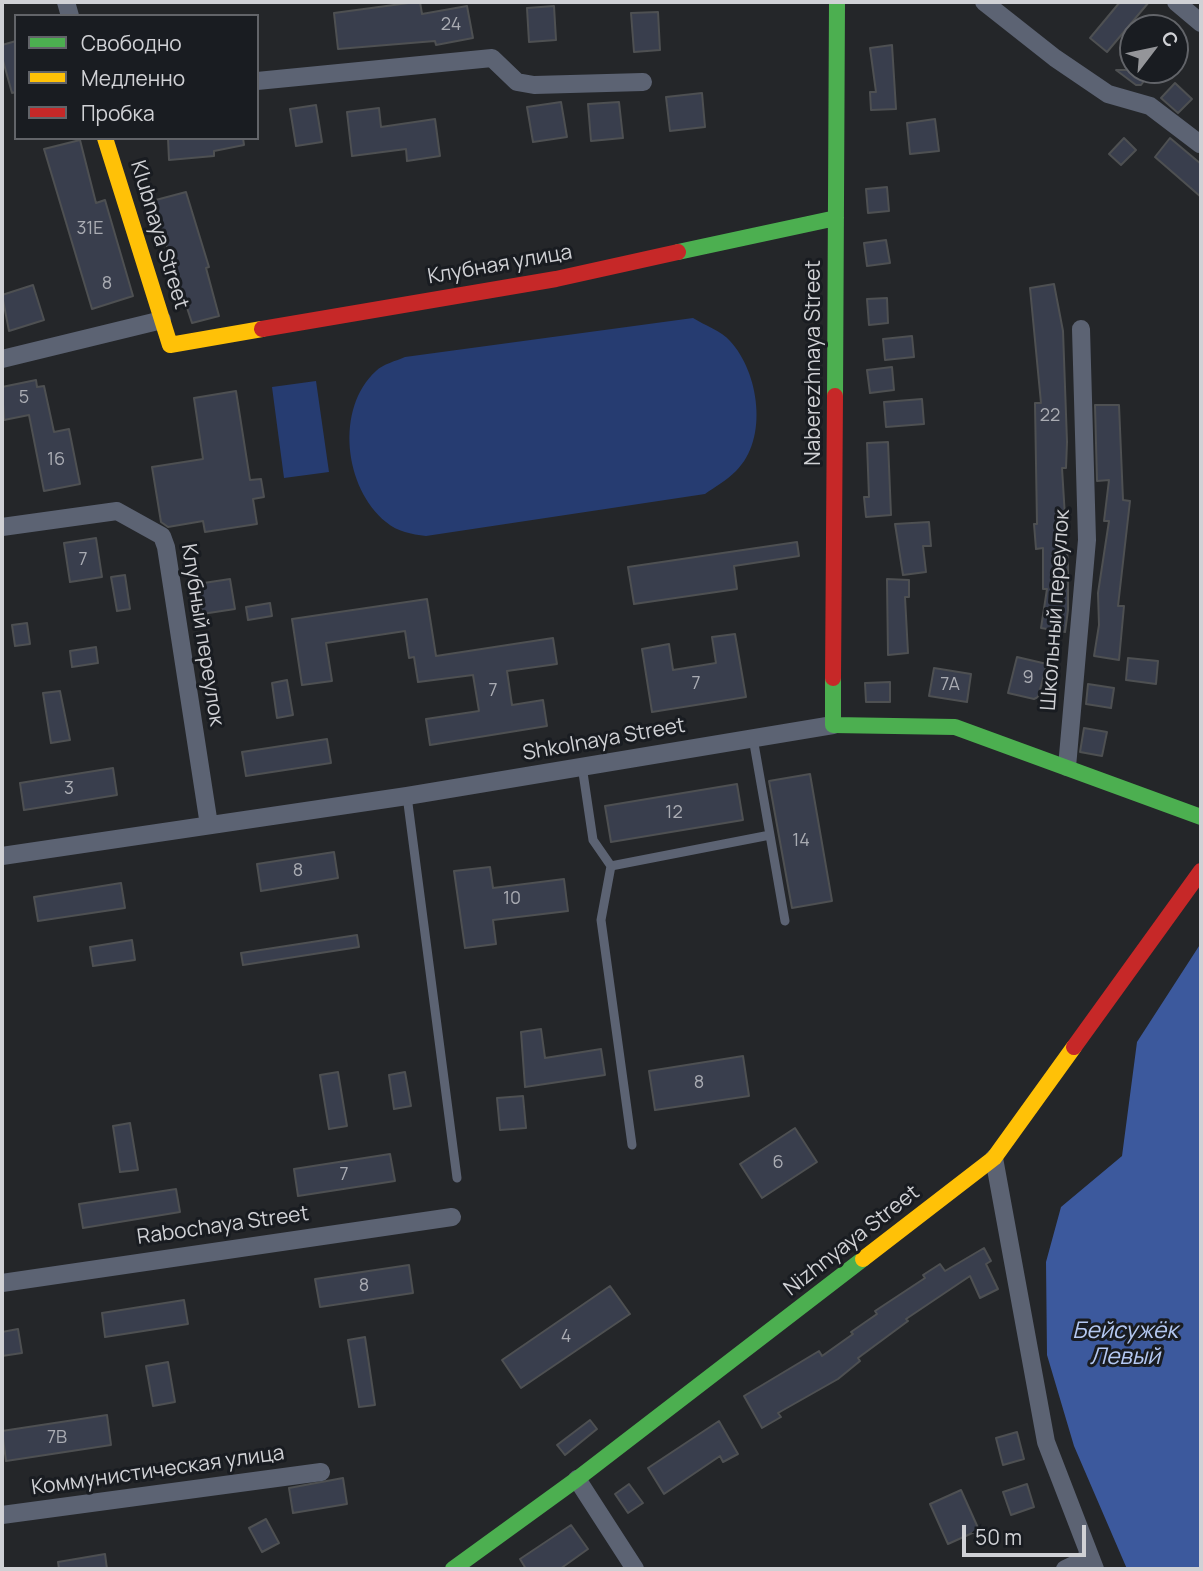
<!DOCTYPE html>
<meta charset="utf-8">
<style>
body{margin:0}
#map{position:relative;width:1203px;height:1571px;overflow:hidden;background:#242629;font-family:Manrope,sans-serif}
canvas{display:block}
.frame{position:absolute;inset:0;border:4px solid #d0d1d5;pointer-events:none}
.legend{position:absolute;left:14px;top:14px;width:245px;height:126px;box-sizing:border-box;background:#191c21;border:2px solid #626469;margin:0;padding:9px 12px;list-style:none;font-size:21px;color:#d0d1d5}
.legend li{display:flex;align-items:center;gap:14px;height:35px}
.legend b{width:35px;border:2px solid #626469}
.north{position:absolute;left:1119px;top:14px;width:70px;height:70px;box-sizing:border-box;background:#191c21;border:2px solid #626469;border-radius:50%;rotate:58deg;font-size:19px;font-weight:700;line-height:28px;text-align:center;color:#d0d1d5}
.north::after{content:'';display:block;margin:auto;width:24px;height:32px;background:#949599;clip-path:polygon(50% 0,100% 100%,50% 72%,0 100%)}
.scale{position:absolute;left:962px;top:1525px;width:124px;height:32px;box-sizing:border-box;border:4px solid #d0d1d5;border-top:0;padding-left:9px;font-size:21px;line-height:24px;white-space:nowrap;color:#d0d1d5;-webkit-text-stroke:5px #191c21;paint-order:stroke}
</style>
<div id="map">
<canvas width="1203" height="1571"></canvas>
<div class="frame"></div>
<ul class="legend">
<li><b style="height:9px;background:#4caf50"></b>Свободно</li>
<li><b style="height:9px;background:#ffc107"></b>Медленно</li>
<li><b style="height:9px;background:#c62828"></b>Пробка</li>
</ul>
<div class="north">С</div>
<div class="scale">50 m</div>
</div>
<script>
const c = document.querySelector('canvas').getContext('2d');
c.lineJoin = 'round';
function paint(path, color) { c.fillStyle = color; c.fill(path, 'evenodd'); }
function stroke(path, color, width, dash) { c.strokeStyle = color; c.lineWidth = width; c.lineCap = dash ? 'butt' : 'round'; c.setLineDash(dash || []); c.stroke(path); }
function label(font, color, halo, rows, align = 'center') {
  c.font = font + ' Manrope,sans-serif'; c.lineWidth = 6; c.setLineDash([]); c.textBaseline = 'middle'; c.strokeStyle = halo; c.fillStyle = color; for (const [text, x, y, turn = 0] of rows) {
    c.save(); c.translate(x, y); c.rotate((+turn || 0) * Math.PI / 180); c.textAlign = isNaN(turn) ? turn : align; if (halo) c.strokeText(text, 0, 0); c.fillText(text, 0, 0); c.restore();
  }
}
const green = new Path2D(`
 M693 318C704 325 722 331 730 341 759 372 769 439 736 471 727 480 715 487 705 494L426 536C411 534 398 532 386 522 344 488 335 408 376 371 383 364 396 361 405 357Z
 M316 381 329 472 284 478 272 387Z`);
const water = new Path2D(`
 M1201 943V1569H1127L1074 1446 1047 1355 1046 1262 1061 1207 1122 1156 1137 1042Z`);
const building = new Path2D(`
 M416 2H420L422 14 467 6 473 38 436 45 435 41 338 49 334 13Z
 M1120 2H1149L1107 52 1090 38Z
 M554 6 556 40 529 42 527 8Z
 M658 12 660 50 634 52 631 13Z
 M16 41V92L12 93 2 57V45Z
 M892 45 896 109 871 110 870 92H876L870 48Z
 M1116 70H1152L1141 85H1136Z
 M1175 83 1192 99 1178 113 1161 98Z
 M702 93 705 127 670 131 666 97Z
 M561 102 567 137 533 142 527 107Z
 M619 102 623 138 591 141 588 104Z
 M316 105 322 142 296 146 290 109Z
 M379 108 381 127 435 119 440 156 407 161 406 149 352 156 347 112Z
 M935 119 939 151 910 154 907 123Z
 M168 138H243L244 145 214 151V156L169 160Z
 M1124 138 1136 150 1121 165 1109 154Z
 M1170 138 1201 164V197L1155 157Z
 M80 140 96 203 105 200 133 296 92 309 44 149Z
 M887 187 889 211 868 213 866 189Z
 M186 192 209 267 206 268 219 316 192 323 152 201Z
 M886 240 890 263 867 266 864 243Z
 M1054 284 1063 331 1067 442 1066 468H1062L1068 566V610L1065 632 1041 628 1047 589H1043V548L1036 549 1034 524H1037L1035 403H1041L1030 288Z
 M33 285 44 320 9 331 2 295Z
 M887 298 888 323 869 325 867 299Z
 M912 336 914 357 885 360 883 339Z
 M892 367 894 390 870 393 867 370Z
 M36 380 37 387 44 386 54 432 69 429 80 484 44 491 29 415 4 420 2 387Z
 M236 391 250 480 261 479 264 497 253 499 257 524 205 532 203 521 168 527 161 522 152 467 203 459 194 398Z
 M922 399 924 424 886 427 884 402Z
 M1095 405H1119L1123 500 1130 501 1118 606H1124L1119 660 1094 656 1099 625 1098 593 1109 521H1104L1109 480 1097 481Z
 M888 442 891 515 866 517 864 497H869L867 443Z
 M929 522 931 546H923L926 572 903 575 895 524Z
 M96 538 102 577 70 582 64 543Z
 M797 542 799 556 734 566 737 589 634 604 628 567Z
 M125 575 130 609 117 611 111 577Z
 M230 579 235 609 202 614 197 584Z
 M887 579 909 580V597H905L908 653 888 655Z
 M427 599 436 656 553 638 557 664 507 671 512 705 543 700 547 726 430 745 426 719 479 711 473 675 418 682 414 657 409 658 405 631 326 643 332 681 302 685 292 619Z
 M270 603 272 616 248 620 246 607Z
 M27 623 30 644 15 646 12 625Z
 M735 634 746 697 652 712 642 649 669 644 673 670 716 663 712 637Z
 M96 647 98 663 72 667 70 651Z
 M1017 657 1047 664 1038 697 1034 699 1008 693Z
 M1128 658 1158 661 1156 684 1126 680Z
 M934 668 971 674 967 702 929 696Z
 M287 680 293 715 277 718 272 683Z
 M890 682V702H866L865 683Z
 M1088 684 1114 688 1111 708 1086 704Z
 M60 691 70 740 51 743 43 693Z
 M1084 728 1107 732 1102 756 1080 752Z
 M327 739 331 763 246 776 242 752Z
 M113 768 117 795 24 810 20 783Z
 M810 774 832 901 792 908 769 781Z
 M737 784 743 820 611 842 605 806Z
 M334 852 338 878 261 891 257 864Z
 M490 867 493 888 564 879 568 911 493 920 496 944 465 948 454 871Z
 M121 883 125 908 38 921 34 897Z
 M357 935 359 947 243 965 241 953Z
 M132 940 135 960 93 966 90 947Z
 M541 1029 545 1058 601 1049 605 1075 525 1087 521 1032Z
 M743 1056 749 1096 655 1110 649 1071Z
 M338 1072 347 1126 329 1129 320 1075Z
 M405 1072 411 1106 394 1109 389 1075Z
 M523 1096 526 1128 500 1130 497 1098Z
 M130 1123 138 1170 120 1172 113 1126Z
 M795 1128 817 1162 762 1198 740 1164Z
 M390 1154 395 1181 298 1196 294 1169Z
 M176 1189 180 1212 83 1228 79 1204Z
 M984 1248 991 1261 986 1264 998 1289 980 1298 970 1276 906 1319 908 1321 858 1358 860 1361 838 1379 778 1413 781 1417 762 1428 744 1396 819 1351 822 1356 853 1334 851 1332 877 1314 875 1311 925 1278 923 1275 940 1264 945 1271Z
 M409 1265 413 1293 320 1307 315 1279Z
 M610 1286 630 1314 521 1388 502 1360Z
 M184 1300 188 1324 105 1337 102 1313Z
 M18 1329 22 1353 2 1356V1332Z
 M365 1337 375 1405 359 1407 348 1340Z
 M168 1362 175 1402 153 1406 146 1366Z
 M107 1415 111 1445 6 1461 2 1431Z
 M590 1420 597 1429 565 1455 557 1445Z
 M719 1421 738 1454 723 1462 720 1456 664 1494 648 1468Z
 M1017 1432 1024 1459 1003 1465 996 1438Z
 M343 1478 347 1504 293 1513 289 1488Z
 M629 1484 643 1503 628 1513 615 1494Z
 M1027 1484 1034 1507 1011 1515 1003 1492Z
 M961 1490 979 1530 948 1544 930 1504Z
 M266 1519 279 1543 262 1552 249 1528Z
 M571 1525 588 1549 560 1569H526L520 1559Z
 M105 1554 107 1569H59L58 1562Z`);
const lane = new Path2D(`
 M582 766 593 840 611 866
 M407 796 457 1178
 M770 835 785 921
 M632 1145 601 920 611 866 770 835 753 738`);
const street = new Path2D(`
 M66 2 70 16
 M984 2 1055 58 1108 94 1150 106 1200 144
 M1176 2 1201 23
 M257 81 492 58 517 82 534 85 643 82
 M2 359 162 320
 M2 527 117 511 162 536 166 547 209 825
 M1067 767 1087 540 1081 329
 M2 856 407 796 833 725
 M994 1158 1046 1442 1095 1569
 M2 1283 452 1217
 M577 1479 635 1569
 M2 1515 321 1472
 M1065 1569 1090 1557`);
const fast = new Path2D(`
 M678 252 836 218
 M835 396 837 2
 M833 678V725L955 727 1201 817
 M453 1569 577 1479 863 1259`);
const slow = new Path2D(`
 M105 138 170 345 262 329
 M863 1259 994 1158 1074 1047`);
const jam = new Path2D(`
 M262 329 556 279 678 252
 M833 678 835 396
 M1074 1047 1201 871`);
const numberNames = [
 ["24",451,25],
 ["31Е",90,229],
 ["8",107,284],
 ["5",24,398],
 ["22",1050,416],
 ["16",56,460],
 ["7",83,560],
 ["9",1028,678],
 ["7",696,684],
 ["7А",950,685],
 ["7",493,691],
 ["3",69,789],
 ["12",674,813],
 ["14",801,841],
 ["8",298,871],
 ["10",512,899],
 ["8",699,1083],
 ["6",778,1163],
 ["7",344,1175],
 ["8",364,1286],
 ["4",566,1337],
 ["7В",57,1438]
];
const streetNames = [
 ["Klubnaya Street",159,235,73],
 ["Клубная улица",500,265,-10],
 ["Naberezhnaya Street",814,363,-90],
 ["Школьный переулок",1056,610,-86],
 ["Клубный переулок",202,635,81],
 ["Shkolnaya Street",604,740,-10],
 ["Rabochaya Street",223,1226,-8],
 ["Nizhnyaya Street",852,1241,-38],
 ["Коммунистическая улица",158,1471,-8]
];
const waterNames = [
 ["Бейсужёк",1125,1332],
 ["Левый",1125,1358]
];
paint(green, '#263c71');
paint(water, '#3c599d');
paint(building, '#393e4d');
stroke(building, '#4e5052', 2);
stroke(lane, '#5c6373', 9);
stroke(street, '#5c6373', 18);
stroke(fast, '#4caf50', 16);
stroke(slow, '#ffc107', 16);
stroke(jam, '#c62828', 16);
label('18px', '#aaacb3', null, numberNames);
label('21px', '#d0d1d5', '#191c21', streetNames);
label('italic 23px', '#b5c9f2', '#191c21', waterNames);
</script>
